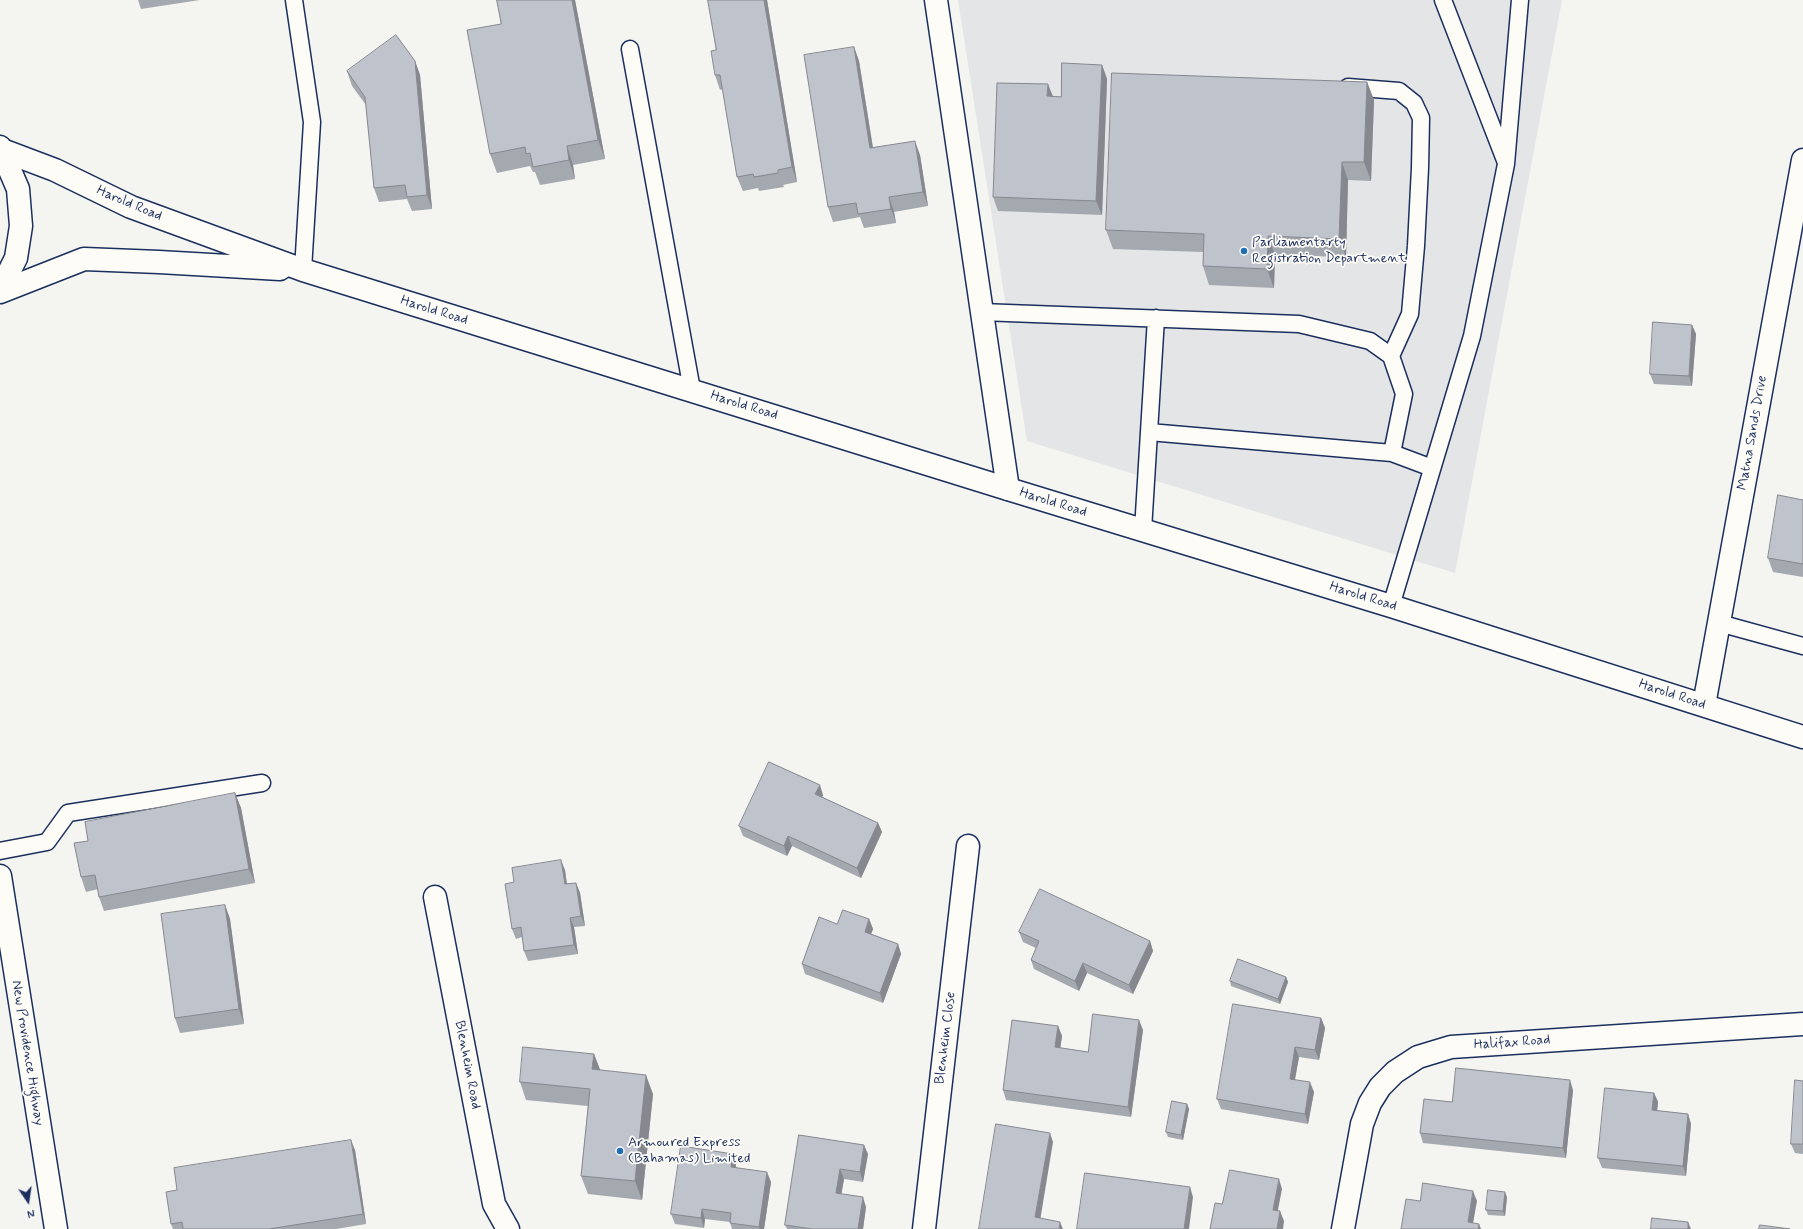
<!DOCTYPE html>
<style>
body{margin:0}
#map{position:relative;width:1803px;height:1229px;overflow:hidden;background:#f4f4f1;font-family:Mynerve,sans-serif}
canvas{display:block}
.north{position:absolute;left:8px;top:1181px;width:40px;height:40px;-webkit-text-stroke:3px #fdfcf7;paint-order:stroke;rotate:167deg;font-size:11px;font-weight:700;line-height:16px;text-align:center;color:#1b2f5e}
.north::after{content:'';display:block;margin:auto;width:14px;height:18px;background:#1b2f5e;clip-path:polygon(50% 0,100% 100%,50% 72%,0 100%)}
</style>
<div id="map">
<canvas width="1803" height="1229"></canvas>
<div class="north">N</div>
</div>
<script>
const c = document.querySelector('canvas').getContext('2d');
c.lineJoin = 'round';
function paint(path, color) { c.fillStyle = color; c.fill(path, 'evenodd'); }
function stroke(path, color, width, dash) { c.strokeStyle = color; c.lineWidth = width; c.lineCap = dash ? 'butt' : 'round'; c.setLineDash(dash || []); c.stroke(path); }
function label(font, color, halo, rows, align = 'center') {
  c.font = font + ' Mynerve,sans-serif'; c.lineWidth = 3.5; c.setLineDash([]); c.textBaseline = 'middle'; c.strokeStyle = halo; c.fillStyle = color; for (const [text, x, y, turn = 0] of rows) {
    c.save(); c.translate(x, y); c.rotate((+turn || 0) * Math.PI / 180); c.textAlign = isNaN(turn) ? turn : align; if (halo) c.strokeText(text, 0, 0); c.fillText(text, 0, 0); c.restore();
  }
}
const built = new Path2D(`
 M958 0H1562L1455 573 1027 441Z`);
const service = new Path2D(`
 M294 0 312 122 303 270
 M1443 0 1505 160
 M630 49 692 390
 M1348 87 1399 91 1414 103 1421 118 1420 168 1416 246 1410 314 1391 356
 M981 312 1299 324 1370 341 1391 356 1404 394 1392 453
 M1149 432 1392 453 1432 468
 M1143 530 1156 318
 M1391 606 1472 336 1506 164 1520 0
 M1719 623 1803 646
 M0 851 47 842 68 813 262 783`);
const minor = new Path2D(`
 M936 0 1008 489
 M1704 705 1803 160
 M435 897 494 1204 508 1229
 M924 1229 968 846
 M1343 1229 1362 1124 1370 1103 1380 1087 1395 1072 1418 1057 1451 1047 1803 1024`);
const secondary = new Path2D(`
 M2 150 55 170 131 207 303 270 1008 489 1391 606 1803 737
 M0 292 84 259 159 262 280 269`);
const trunk = new Path2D(`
 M0 147 18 189 21 226 16 258 0 290
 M0 876 56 1229`);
const wall = new Path2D(`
 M138 0H200L141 9Z
 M497 0H575L605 159 573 165 575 179 540 185 535 172H533L530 166 497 173 490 154 501 24Z
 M708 0H767L797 182 783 185 784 187 759 191 758 188 743 191 737 177 723 89 720 90 715 75 716 50Z
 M854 47 859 61 873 147 920 155 928 206 894 212 896 223 864 228 860 217 833 222 828 207Z
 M415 61 420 75 432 209 412 211 407 199 379 202 374 188 366 105 352 86 347 71Z
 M1102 65 1107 79 1102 215 998 211 993 197 1053 96 1061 97Z
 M1367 82 1374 100 1371 181 1348 180 1346 257 1275 255 1274 288 1209 285 1203 266V252L1113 249 1106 230Z
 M1692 325 1696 334 1692 386 1654 384 1650 374Z
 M1803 500V577L1773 572 1768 558Z
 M235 793 241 808 255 883 104 911 99 897 98 889 86 892 81 877 88 841Z
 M823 795 822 797 878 823 882 832 861 878 792 846 787 856 743 836 739 826Z
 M565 870 567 884 576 883 580 893 585 926 574 927 578 954 528 961 524 951 522 937 516 939 512 929 514 882Z
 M225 905 230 919 244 1024 180 1033 175 1018Z
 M869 919 873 929 871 934 898 944 901 954 883 1003 805 974 802 964 837 924Z
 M1019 932 1150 941 1153 951 1133 994 1087 973 1079 991 1034 969 1031 960 1036 948 1023 942Z
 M1286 977 1288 982 1280 1004 1231 986 1230 981Z
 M1321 1018 1325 1028 1319 1060 1299 1057 1295 1080 1314 1092 1308 1124 1221 1109 1217 1099Z
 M1058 1026 1062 1036 1060 1048 1088 1052 1143 1030 1131 1117 1006 1100 1003 1090Z
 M594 1054 600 1070 653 1094 642 1200 588 1194 581 1176 588 1106 526 1100 520 1082Z
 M1803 1081V1154L1795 1153 1791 1144Z
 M1573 1090 1566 1158 1423 1143 1420 1133 1452 1102Z
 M1654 1093 1658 1102 1657 1111 1688 1114 1691 1124 1686 1176 1602 1168 1598 1158Z
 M1187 1104 1189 1109 1183 1140 1168 1137 1166 1132Z
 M799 1135 868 1154 863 1182 844 1179 841 1194 866 1207 863 1229H787L785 1225Z
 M355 1150 366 1224 336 1229H173L171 1224 177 1190Z
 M733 1154 736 1164V1167L771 1182 764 1229H732L730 1222 705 1219 704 1228 675 1224 671 1214Z
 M1507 1197 1505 1216 1488 1215 1486 1210Z`);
const shadedWall = new Path2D(`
 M572 0H575L605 159 598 140Z
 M764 0H767L797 182 792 167Z
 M854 47 859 61 875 162 870 148Z
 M415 61 420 75 432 209 427 195Z
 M1102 65 1107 79 1102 215 1096 201Z
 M1367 82 1374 100 1371 181 1364 162Z
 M1048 84 1054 99 1047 96Z
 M915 141 920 155 928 206 923 192Z
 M567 146 573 165 575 179 569 160Z
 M1342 162 1348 180 1346 257 1339 239Z
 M889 197 894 212 896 223 891 209Z
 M1268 236 1275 255 1274 288 1267 269Z
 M1692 325 1696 334 1692 386 1689 376Z
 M820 785 823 795 819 804 815 794Z
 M235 793 241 808 255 883 249 869Z
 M878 823 882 832 861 878 857 868Z
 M788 836 792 846 787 856 784 846Z
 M561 860 565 870 568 894 565 884Z
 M576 883 580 893 585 926 581 916Z
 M225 905 230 919 244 1024 239 1009Z
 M570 918 574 927 578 954 574 945Z
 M869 919 873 929 868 942 865 932Z
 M1150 941 1153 951 1133 994 1129 985Z
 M898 944 901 954 883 1003 880 993Z
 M1083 963 1087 973 1079 991 1075 981Z
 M1286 977 1288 982 1280 1004 1278 999Z
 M1321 1018 1325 1028 1319 1060 1315 1050Z
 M1139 1020 1143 1030 1131 1117 1128 1107Z
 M1058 1026 1062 1036 1059 1057 1055 1047Z
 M1295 1047 1299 1057 1293 1089 1290 1079Z
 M594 1054 601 1072 592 1069Z
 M646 1075 653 1094 642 1200 635 1181Z
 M1570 1080 1573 1090 1566 1158 1563 1148Z
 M1310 1082 1314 1092 1308 1124 1305 1114Z
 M1654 1093 1658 1102 1656 1120 1652 1110Z
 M1187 1104 1189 1109 1183 1140 1181 1135Z
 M1688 1114 1691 1124 1686 1176 1683 1166Z
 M1050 1133 1053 1142 1039 1227 1035 1217Z
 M351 1140 355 1150 366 1224 363 1214Z
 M864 1145 868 1154 863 1182 860 1172Z
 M733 1154 736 1164 734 1177 731 1167Z
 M840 1169 844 1179 840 1203 836 1193Z
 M767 1172 771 1182 764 1229H760L759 1227Z
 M1279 1179 1282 1189 1276 1220 1273 1210Z
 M1190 1187 1193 1197 1189 1229H1184Z
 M1473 1191 1477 1201 1472 1229 1468 1222Z
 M1505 1192 1507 1197 1505 1216 1503 1211Z
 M863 1197 866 1207 863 1229H858Z
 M702 1209 705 1219 704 1228 701 1218Z
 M1280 1211 1284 1221 1283 1229H1277Z
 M1060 1222 1063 1229H1059Z
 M1688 1222 1691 1229H1688Z
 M1479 1224 1481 1229H1478Z`);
const building = new Path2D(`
 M497 0H572L598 140 567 146 569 160 533 167 530 153 526 154 525 147 490 154 467 30 501 24Z
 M708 0H764L792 167 778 170V173L754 177 753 174 737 177 720 75H715L711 51 716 50Z
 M396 35 415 61 427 195 407 197 405 185 374 188 365 97 347 71Z
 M854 47 870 148 915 141 923 192 889 197 891 209 858 214 856 203 828 207 804 55Z
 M1062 63 1102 65 1096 201 993 197 997 83 1048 84 1047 96 1061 97Z
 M1112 73 1367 82 1364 162H1342L1339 239 1268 236 1267 269 1203 266 1204 234 1106 230Z
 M1653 322 1692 325 1689 376 1650 374Z
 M1778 495 1803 500V564L1768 558Z
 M769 762 820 785 815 794 878 823 857 868 788 836 784 846 739 826Z
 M235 793 249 869 99 897 95 875 81 877 74 843 88 841 85 822Z
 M561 860 565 884 576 883 581 916 570 918 574 945 524 951 521 927 512 929 505 884 514 882 512 868Z
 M1040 889 1150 941 1129 985 1083 963 1075 981 1031 960 1039 941 1019 932Z
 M225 905 239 1009 175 1018 161 914Z
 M843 910 869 919 865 932 898 944 880 993 802 964 819 917 837 924Z
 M1238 959 1286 977 1278 999 1230 981Z
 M1233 1004 1321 1018 1315 1050 1295 1047 1290 1079 1310 1082 1305 1114 1217 1099Z
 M1093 1014 1139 1020 1128 1107 1003 1090 1012 1020 1058 1026 1055 1047 1088 1052Z
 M523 1047 594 1054 592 1069 646 1075 635 1181 581 1176 590 1089 520 1082Z
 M1456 1068 1570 1080 1563 1148 1420 1133 1424 1099 1452 1102Z
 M1795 1080 1803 1081V1144H1791Z
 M1605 1088 1654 1093 1652 1110 1688 1114 1683 1166 1598 1158Z
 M1172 1101 1187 1104 1181 1135 1166 1132Z
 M996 1124 1050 1133 1035 1217 1060 1222 1059 1229H979Z
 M799 1135 864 1145 860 1172 840 1169 836 1193 863 1197 858 1229H812L785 1225Z
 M351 1140 363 1214 269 1229H183L182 1222 171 1224 166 1192 177 1190 174 1168Z
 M681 1146 733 1154 731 1167 767 1172 759 1227 730 1223 731 1213 702 1209 701 1218 671 1214Z
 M1230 1170 1279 1179 1273 1210 1280 1211 1277 1229H1210L1215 1203 1222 1204Z
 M1085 1173 1190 1187 1184 1229H1077Z
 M1423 1183 1473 1191 1468 1222 1479 1224 1478 1229H1401L1406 1199 1420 1201Z
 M1488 1190 1505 1192 1503 1211 1486 1210Z
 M1652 1218 1688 1222V1229H1651Z
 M1760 1225 1790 1229H1759Z`);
const markers = [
 [1244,251,4,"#1f6fb2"],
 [620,1151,4,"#1f6fb2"]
];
const streetNames = [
 ["Harold Road",129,204,23],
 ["Harold Road",434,311,17],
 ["Harold Road",744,406,17],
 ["Matna Sands Drive",1753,433,-80],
 ["Harold Road",1053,503,17],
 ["Harold Road",1363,597,17],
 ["Harold Road",1672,695,18],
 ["Blenheim Close",946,1038,-83],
 ["Halifax Road",1512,1043,-4],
 ["New Providence Highway",27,1053,81],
 ["Blenheim Road",467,1065,79]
];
const poiNames = [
 ["Parliamentarty",1252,243],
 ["Registration Department",1252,259],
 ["Armoured Express",628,1143],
 ["(Bahamas) Limited",628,1159]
];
paint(built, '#e4e5e6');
stroke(service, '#1b2f5e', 19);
stroke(minor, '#1b2f5e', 25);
stroke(secondary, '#1b2f5e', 25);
stroke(trunk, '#1b2f5e', 25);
stroke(service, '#fdfcf7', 16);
stroke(minor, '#fdfcf7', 22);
stroke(secondary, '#fdfcf7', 22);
stroke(trunk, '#fdfcf7', 22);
paint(wall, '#a4a8af');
paint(shadedWall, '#86888f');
paint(building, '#bfc3cc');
stroke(building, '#86888f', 1);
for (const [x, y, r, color] of markers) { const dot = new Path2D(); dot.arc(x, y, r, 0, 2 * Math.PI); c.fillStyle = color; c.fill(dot); stroke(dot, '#fdfcf7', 1.5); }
label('14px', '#1b2f5e', '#fdfcf7', streetNames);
label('14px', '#1b2f5e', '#fdfcf7', poiNames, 'left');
</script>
